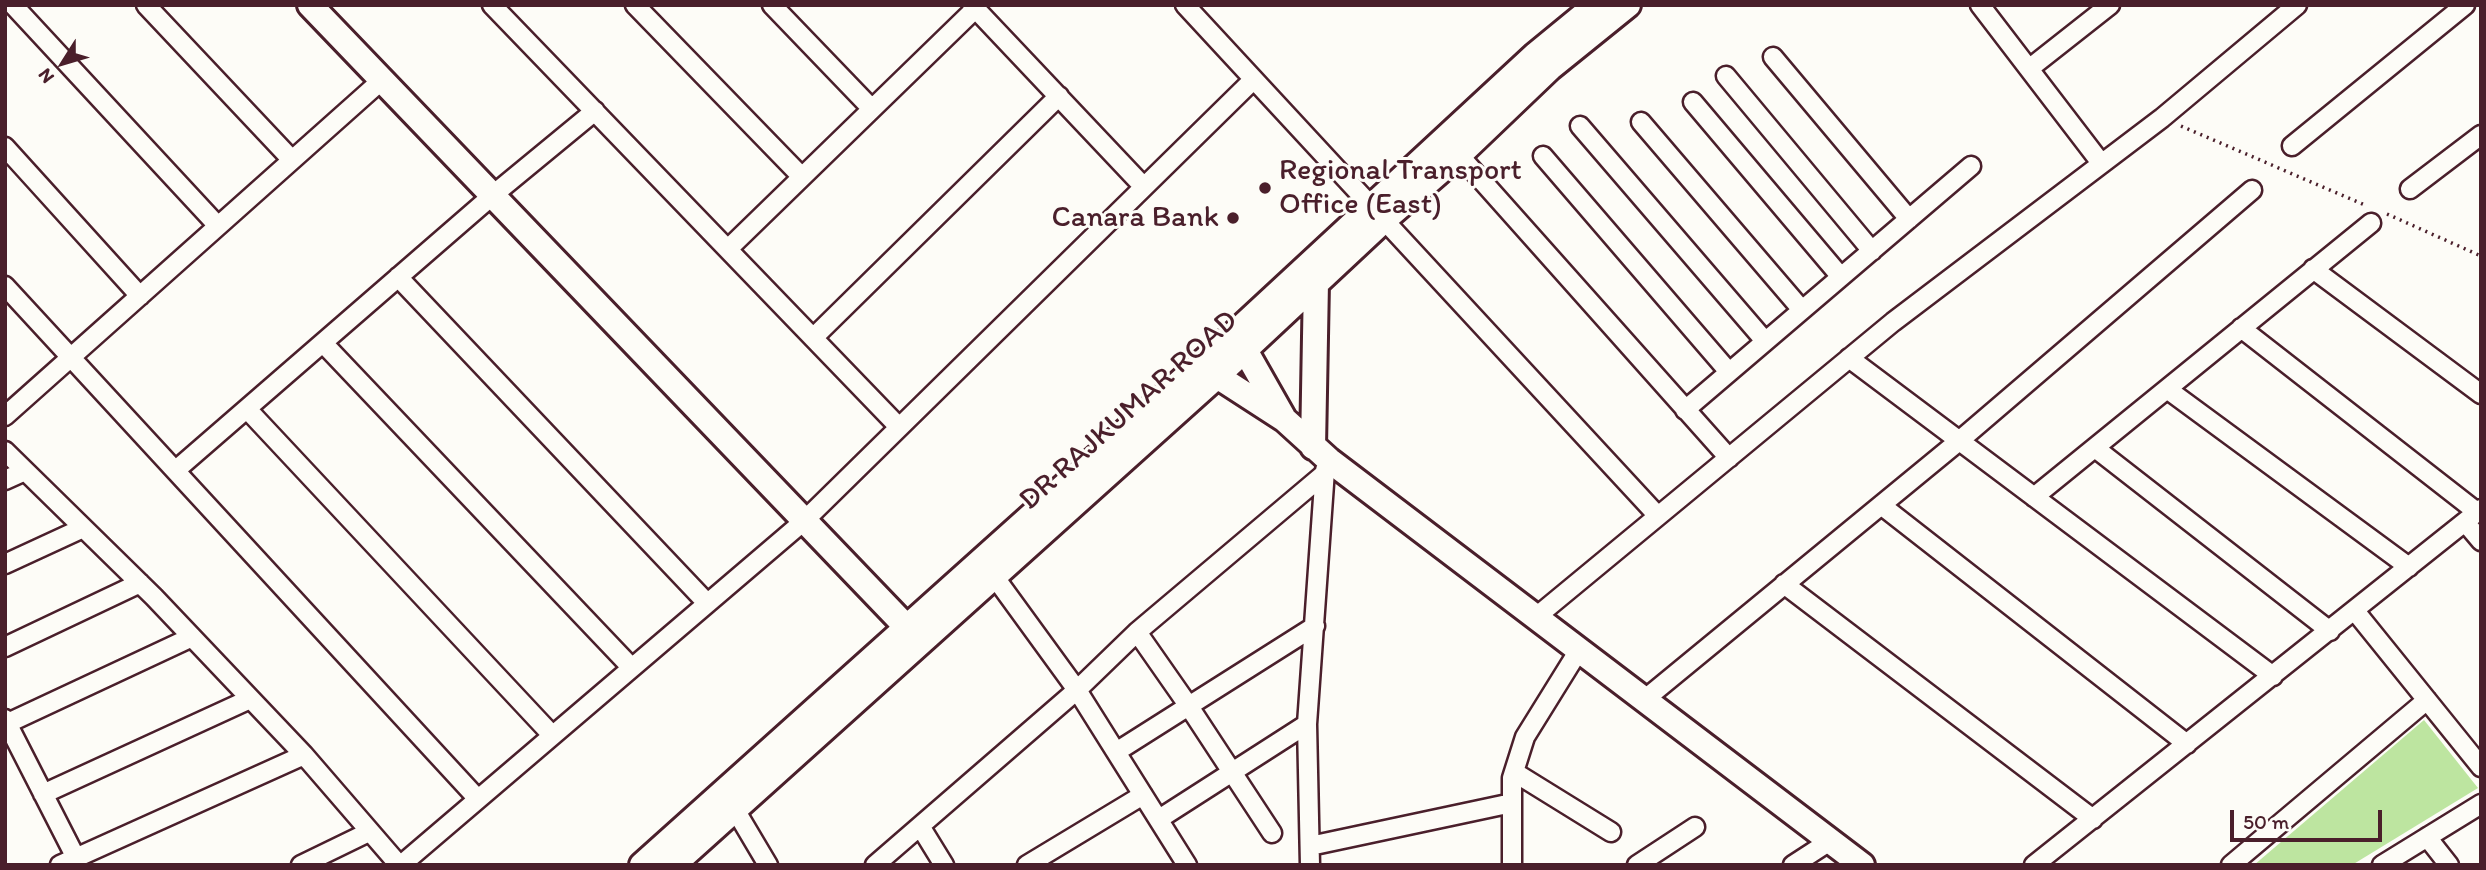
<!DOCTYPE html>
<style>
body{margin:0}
#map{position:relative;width:2486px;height:870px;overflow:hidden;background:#fdfcf7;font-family:Itim,sans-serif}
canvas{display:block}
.frame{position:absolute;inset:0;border:7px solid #4a1f2b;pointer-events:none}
.north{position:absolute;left:28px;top:28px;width:70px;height:70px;-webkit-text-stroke:5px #fdfcf7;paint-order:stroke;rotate:233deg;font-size:19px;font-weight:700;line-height:28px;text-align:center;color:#4a1f2b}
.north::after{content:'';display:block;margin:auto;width:24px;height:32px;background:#4a1f2b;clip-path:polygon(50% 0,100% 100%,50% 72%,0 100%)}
.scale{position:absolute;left:2230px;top:810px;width:152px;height:32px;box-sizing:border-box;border:4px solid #4a1f2b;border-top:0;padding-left:9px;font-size:21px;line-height:24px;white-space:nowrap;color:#4a1f2b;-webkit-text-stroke:5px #fdfcf7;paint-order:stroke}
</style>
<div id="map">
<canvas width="2486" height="870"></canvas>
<div class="frame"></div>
<div class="north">N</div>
<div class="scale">50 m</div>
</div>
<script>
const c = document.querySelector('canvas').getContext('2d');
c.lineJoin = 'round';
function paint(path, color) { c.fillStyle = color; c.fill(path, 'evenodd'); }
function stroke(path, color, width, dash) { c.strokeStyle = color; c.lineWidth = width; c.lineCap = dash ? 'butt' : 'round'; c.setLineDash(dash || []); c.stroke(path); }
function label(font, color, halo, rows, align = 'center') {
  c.font = font + ' Itim,sans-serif'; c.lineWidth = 6; c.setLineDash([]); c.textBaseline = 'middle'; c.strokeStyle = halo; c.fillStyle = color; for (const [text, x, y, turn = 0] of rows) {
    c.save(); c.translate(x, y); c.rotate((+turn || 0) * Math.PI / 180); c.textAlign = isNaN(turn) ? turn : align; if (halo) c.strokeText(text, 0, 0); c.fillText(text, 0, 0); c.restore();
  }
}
const green = new Path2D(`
 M2424 720 2478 788 2352 865H2254Z`);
const path = new Path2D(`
 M2181 126 2367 206
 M2387 214 2481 256`);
const street = new Path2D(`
 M13 5 218 226
 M146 5 292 160
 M492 5 899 427
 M635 5 802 177
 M772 5 872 109
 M972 5 1144 187
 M1185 5 1658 516
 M1980 5 2101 163
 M1773 57 1909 219
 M2030 68 2110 5
 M1726 76 1872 251
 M1693 102 1841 277
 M1641 122 1802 310
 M1580 126 1765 341
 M2292 146 2465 5
 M5 147 140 296
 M1459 155 1729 458
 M1543 156 1729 372
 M2410 189 2481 135
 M728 249 975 9
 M2313 269 2481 394
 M398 277 707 603
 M5 286 477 798
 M2241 328 2477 512
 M813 338 1059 96
 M323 343 631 667
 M1849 358 2273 676
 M2167 389 2409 567
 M247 409 552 735
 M1685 410 1971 166
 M5 416 382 80
 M2095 448 2330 631
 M5 451 154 597 304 755 399 865
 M176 470 493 195 595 111
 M5 480 25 471
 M2034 497 2371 223
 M1881 505 2187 744
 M2465 522 2481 541
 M5 564 83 528
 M994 576 1077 690 1187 865
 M1784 584 2093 819
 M2355 611 2481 767
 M1536 617 1893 322 2162 118 2297 5
 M1137 632 1188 705 1272 833
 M5 647 140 583
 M1644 700 1959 441 2252 190
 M5 719 76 858
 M8 723 192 637
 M1116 752 1315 626
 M1514 772 1611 832
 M43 794 250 699
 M730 801 768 865
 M1159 819 1307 724
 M920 826 944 865
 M2427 837 2449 865
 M1310 846 1512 803
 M60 865 304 755
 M301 865 369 832
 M401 865 804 521 1253 80
 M875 865 1077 690 1137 632 1323 475
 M1027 865 1143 795
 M1310 865 1307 724 1325 470
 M1512 865V778L1525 737 1579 650
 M1637 865 1695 827
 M1793 865 1830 841
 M2034 865 2481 509
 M2231 865 2427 700
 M2382 865 2481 804`);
const secondary = new Path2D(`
 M310 5 918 639
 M1310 275 1316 282 1313 447
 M1237 336 1283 417
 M1206 364 1217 376 1285 420 1329 460 1862 865
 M642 865 1235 333 1535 55 1596 5
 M673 865 1217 376 1384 220 1459 155 1550 68 1628 5`);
const markers = [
 [1265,188,7,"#4a1f2b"],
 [1233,218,7,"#4a1f2b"]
];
const poiNames = [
 ["Regional Transport",1279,171],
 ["Office (East)",1279,205],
 ["Canara Bank",1219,218,"right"]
];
const streetNames = [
 ["DR RAJKUMAR ROAD",1129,411,-42]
];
paint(green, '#bde5a0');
stroke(street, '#4a1f2b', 23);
stroke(secondary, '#4a1f2b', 30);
stroke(path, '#4a1f2b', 3.5, [2, 5]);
stroke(street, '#fdfcf7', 18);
stroke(secondary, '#fdfcf7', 24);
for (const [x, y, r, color] of markers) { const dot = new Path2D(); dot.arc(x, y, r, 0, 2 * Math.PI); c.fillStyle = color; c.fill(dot); stroke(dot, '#fdfcf7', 2.5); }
label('30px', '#4a1f2b', '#fdfcf7', poiNames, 'left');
label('30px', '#4a1f2b', '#fdfcf7', streetNames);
</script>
